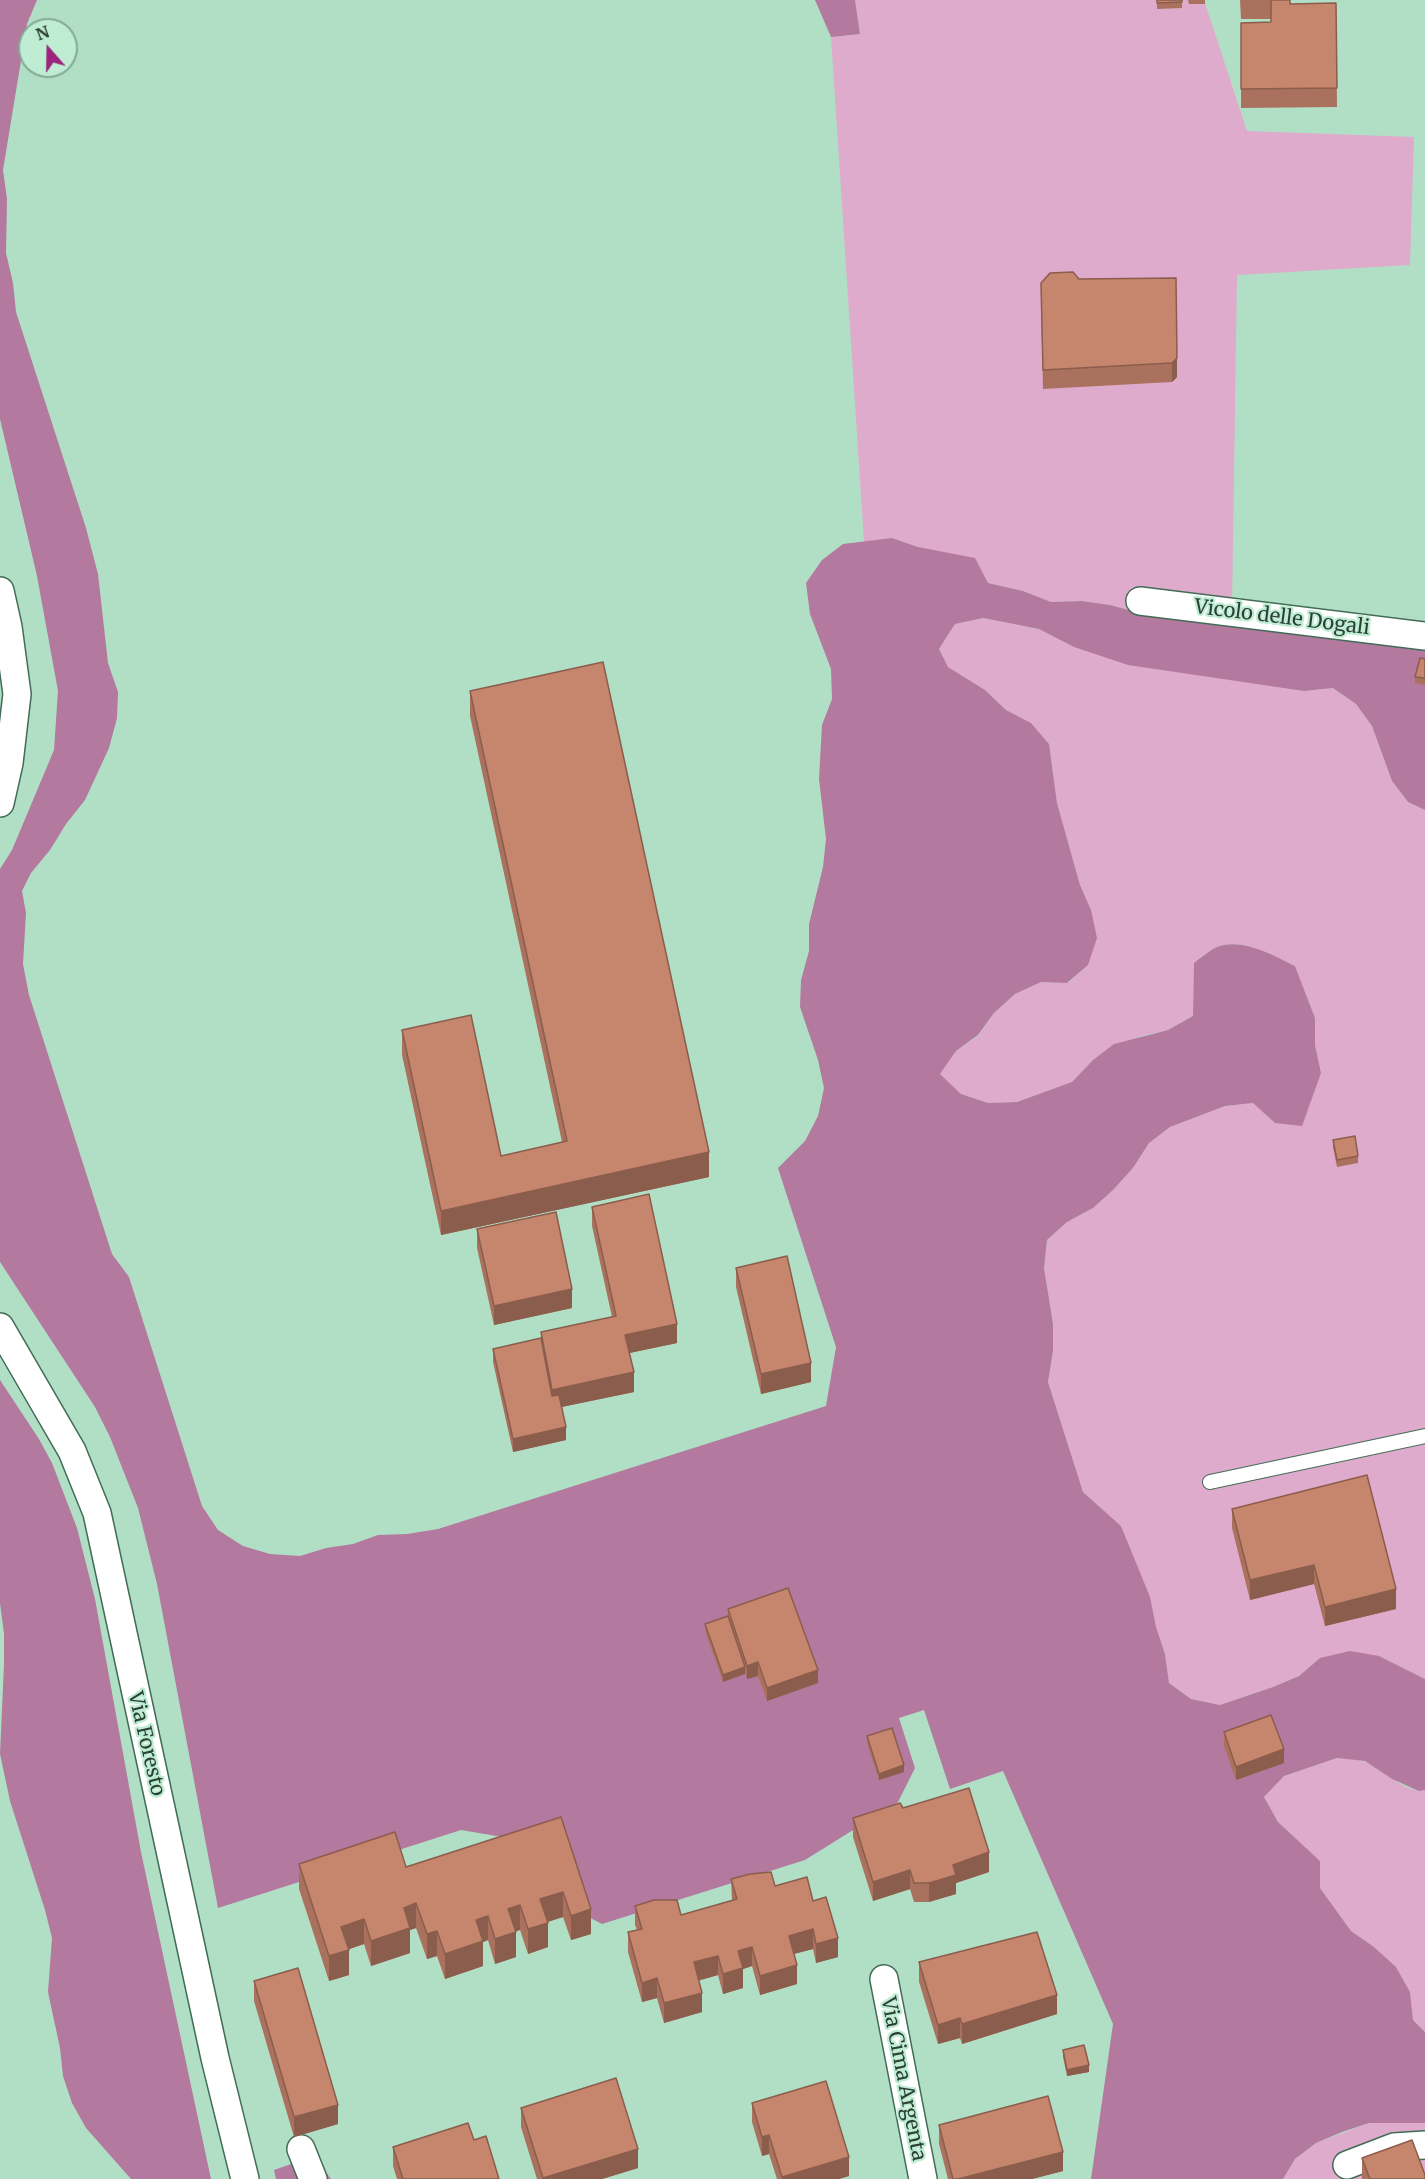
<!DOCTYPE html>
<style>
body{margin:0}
#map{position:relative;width:1425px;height:2179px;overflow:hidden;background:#b1dfc6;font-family:Merriweather,serif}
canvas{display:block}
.north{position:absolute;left:18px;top:18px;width:60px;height:60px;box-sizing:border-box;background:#beedd3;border:2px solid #84a894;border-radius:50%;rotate:340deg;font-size:16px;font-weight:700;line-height:24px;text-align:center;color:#2d4036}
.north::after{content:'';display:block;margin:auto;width:21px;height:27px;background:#9c247d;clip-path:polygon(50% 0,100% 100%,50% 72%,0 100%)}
</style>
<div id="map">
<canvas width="1425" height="2179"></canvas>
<div class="north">N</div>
</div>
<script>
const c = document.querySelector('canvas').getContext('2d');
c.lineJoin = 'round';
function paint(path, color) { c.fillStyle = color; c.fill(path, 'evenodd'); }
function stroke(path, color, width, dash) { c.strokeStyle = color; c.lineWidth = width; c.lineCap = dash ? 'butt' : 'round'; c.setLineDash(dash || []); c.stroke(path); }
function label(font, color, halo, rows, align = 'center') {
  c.font = font + ' Merriweather,serif'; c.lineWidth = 4.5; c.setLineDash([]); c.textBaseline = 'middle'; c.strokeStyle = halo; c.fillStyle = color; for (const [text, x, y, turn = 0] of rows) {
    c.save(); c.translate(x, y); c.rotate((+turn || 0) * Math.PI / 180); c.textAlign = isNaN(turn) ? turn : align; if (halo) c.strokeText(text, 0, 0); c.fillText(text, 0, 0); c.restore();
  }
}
const green = new Path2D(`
 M855 0H1204L1247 131 1414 137 1410 265 1237 275 1232 610 1144 614 1110 605 1082 601 1051 602 1023 591 988 583 918 547 892 538 864 542 831 37 860 34Z
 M982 618 1039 629 1074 647 1304 691 1333 688 1356 704 1372 726 1392 781 1408 802 1425 810V1679L1379 1656 1320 1658 1299 1676 1273 1687 1220 1705 1191 1699 1169 1683 1165 1654 1121 1526 1083 1492 1048 1382 1053 1351V1324L1044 1268 1047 1240 1067 1222 1093 1208 1113 1190 1133 1168 1149 1143 1170 1127 1225 1106 1254 1103 1275 1123 1321 1073 1315 1045V1018L1295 966C1273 955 1237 935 1213 949 1207 953 1200 959 1194 963L1193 1016 1168 1030 1141 1036 1093 1060 1073 1082 1017 1102 988 1103 961 1094 940 1074 956 1051 978 1036 994 1013 1015 994 1041 982 1068 983 1088 965 1091 910 1080 885 1057 803 1049 744 1031 723 1006 710 985 690 948 667 939 649 955 624Z
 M1337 1758C1346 1759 1358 1759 1366 1762 1383 1769 1405 1794 1425 1790V2032L1413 2020 1410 1992 1396 1967 1374 1947 1351 1931 1320 1888V1861L1278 1822 1264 1797 1284 1776Z
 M1369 2123H1425V2179H1283L1295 2159 1316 2143Z`);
const forest = new Path2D(`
 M0 0H37L27 24 3 170 7 199 6 253 13 283 16 312 86 528 98 574 108 663 118 692 117 718 109 748 85 800 66 824 50 850 31 873 22 891 26 913 23 964 29 995 112 1254 129 1277 202 1506 218 1530 243 1546 270 1554 300 1556 326 1548 353 1544 378 1535 407 1534 438 1529 826 1406 836 1347 778 1168 805 1141 818 1116 824 1088 818 1060 800 1007 801 980 809 951V924L823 867 826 839 819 779 822 725 832 699 831 669 810 614 806 583 822 560 843 544 892 538 918 547 975 558 988 583 1023 591 1051 602 1082 601 1110 605 1144 614 1425 643V810L1408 802 1392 781 1372 726 1356 704 1333 688 1304 691 1128 665 1074 647 1039 629 983 618 955 624 939 649 948 667 985 690 1006 710 1031 723 1049 744 1057 803 1080 885 1091 910 1097 938 1088 965 1067 983 1041 982 1015 994 994 1013 978 1035 956 1051 940 1074 961 1094 988 1103 1017 1102 1072 1082 1093 1060 1114 1044 1168 1030 1193 1016 1194 963C1200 958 1207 953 1213 949 1238 935 1273 955 1295 966L1315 1018V1045L1321 1073 1302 1126 1275 1123 1253 1103 1225 1106 1170 1127 1149 1143 1133 1168 1113 1190 1093 1208 1067 1222 1047 1240 1044 1268 1053 1324V1351L1048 1382 1083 1492 1121 1526 1150 1597 1156 1627 1165 1654 1169 1683 1191 1699 1220 1705 1273 1687 1299 1676 1320 1658 1350 1651 1379 1656 1425 1679V1790L1419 1791 1392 1779 1365 1761 1337 1758 1284 1776 1264 1797 1278 1822 1320 1861V1888L1351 1931 1374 1947 1396 1967 1410 1992 1413 2020 1425 2032V2123H1369L1342 2132 1316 2143 1295 2159 1283 2179H1091L1113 2024 1003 1771 950 1789 924 1710 899 1718 915 1768 898 1802 805 1860 602 1924 569 1907 520 1840 461 1830 218 1908 157 1584 138 1508 110 1437 95 1407 0 1262V869L12 850 54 750 58 691 37 576 0 419Z
 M815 0H855L860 34 831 37Z
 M0 1380 39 1439 52 1463 77 1528 95 1599 141 1852 211 2179H131L86 2128 72 2103 63 2076 60 2048 48 1992 52 1938 45 1910 10 1801 0 1754 4 1664V1634L0 1603Z
 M314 2156 331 2179H276L274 2170Z`);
const service = new Path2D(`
 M1210 1482 1425 1436`);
const minor = new Path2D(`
 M0 591 8 627 17 694 9 763 0 803
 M1140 601 1425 636
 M0 1327 72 1451 97 1513 215 2058 245 2179
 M884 1979 923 2179
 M301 2149 313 2179
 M1347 2165 1394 2147 1425 2145`);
const wall = new Path2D(`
 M1157 0H1182V8L1157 9Z
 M1188 0H1205V4H1189Z
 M1240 0H1290V4L1336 3 1337 107 1241 108V23L1271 22V19H1241Z
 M1176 278 1177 377 1172 382 1043 389 1041 302 1079 279Z
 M1425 659V685L1415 683V677Z
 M470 691 709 1177 441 1235 402 1055V1030L501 1156 562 1142 470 716Z
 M1333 1140 1358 1156V1163L1337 1167 1333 1147Z
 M592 1207 677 1343 629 1353 634 1392 561 1407 566 1440 513 1452 493 1362V1349L541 1339V1332L612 1317 592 1226Z
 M477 1229 572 1308 494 1325 477 1248Z
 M736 1268 811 1382 761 1394 736 1287Z
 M1232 1509 1396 1609 1325 1626 1314 1584 1250 1600 1232 1528Z
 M728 1609 818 1683 767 1701 758 1676 747 1679 745 1673 723 1682 705 1631V1624L728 1616Z
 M1224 1732 1284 1763 1236 1780 1224 1746Z
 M867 1736 904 1772 879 1780 867 1743Z
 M903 1808 989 1872 956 1883V1894L929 1902H914L910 1889 873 1901 853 1837V1818Z
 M561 1817 591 1934 571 1940 563 1917 548 1922V1947L528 1954 520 1930 515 1931 516 1957 495 1964 488 1940 483 1942V1966L445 1979 437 1956 427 1959 416 1928 410 1930V1953L371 1966 364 1944 348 1949 349 1975 329 1981 299 1889V1864L406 1867Z
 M731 1879 775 1886 813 1901 838 1957 816 1963 813 1949 794 1954 797 1984 760 1995 752 1966 743 1969V1988L723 1994 718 1975 699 1980 702 2012 664 2023 657 1998 642 2002 628 1952V1932L637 1930 635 1925V1906L681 1915 732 1901Z
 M919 1962 1057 2014 962 2044 960 2038 938 2044 919 1982Z
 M254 1981 338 2124 294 2137 254 2001Z
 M1063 2050 1089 2072 1067 2076 1063 2057Z
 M752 2103 849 2176 839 2179H777L769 2154 762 2156 752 2122Z
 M521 2108 638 2168 602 2179H537L521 2127Z
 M939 2125 1063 2171 1032 2179H948L939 2144Z
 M474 2140 499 2179H397L393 2166V2147Z
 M1362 2158 1425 2179H1362Z`);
const shadedWall = new Path2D(`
 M1177 358V377L1172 382V363Z
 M709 1152V1177L441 1235V1211Z
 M572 1289V1308L494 1325V1306Z
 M677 1324V1343L625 1354V1335Z
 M811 1363V1382L761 1394V1374Z
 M634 1372V1392L552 1409V1390Z
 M566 1427V1440L513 1452V1439Z
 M1314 1565V1584L1250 1600V1580Z
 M1396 1589V1609L1325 1626V1607Z
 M758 1662V1676L747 1679V1666Z
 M745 1667V1674L723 1682V1675Z
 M818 1670V1683L767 1701V1688Z
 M1284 1749V1763L1236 1780V1767Z
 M904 1765V1772L879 1780V1774Z
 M989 1852V1872L956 1883V1894L929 1902V1883L953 1865Z
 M910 1870V1889L873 1901V1882Z
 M563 1892V1917L540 1924V1899Z
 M416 1903V1928L410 1930V1953L371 1966V1941L404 1908Z
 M520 1905V1930L508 1934V1909Z
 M591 1909V1934L571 1940V1916Z
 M488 1916V1940L483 1942V1966L445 1979V1954L476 1920Z
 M364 1919V1944L341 1952V1927Z
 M548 1923V1947L528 1954V1929Z
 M813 1929V1949L789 1955V1936Z
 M437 1931V1956L427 1959V1934Z
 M516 1932V1957L495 1964V1939Z
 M838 1938V1957L816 1963V1944Z
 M752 1947V1966L743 1969V1988L723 1994V1974L738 1951Z
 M349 1950V1975L329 1981V1956Z
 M718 1956V1975L694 1982V1962Z
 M797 1965V1984L760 1995V1976Z
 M657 1978V1998L642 2002V1983Z
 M702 1993V2012L664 2023V2003Z
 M1057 1995V2014L962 2044V2024Z
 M960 2018V2038L938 2044V2025Z
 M1089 2065V2072L1067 2076V2070Z
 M338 2105V2124L294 2137V2117Z
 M769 2135V2154L762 2156V2137Z
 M638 2149V2168L602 2179H543V2178Z
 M1063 2152V2171L1032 2179H958Z
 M849 2157V2176L839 2179H782V2177Z`);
const building = new Path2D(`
 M1157 0H1182V2L1157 3Z
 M1271 0H1290V4L1336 3 1337 88 1241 89V23L1271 22Z
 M1073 272 1079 279 1176 278 1177 358 1172 363 1043 370 1041 283 1050 273Z
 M1420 658 1425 659V678L1415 677Z
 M603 662 709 1152 441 1211 402 1030 471 1015 501 1156 567 1141 470 691Z
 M1355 1136 1358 1156 1337 1160 1333 1140Z
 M649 1194 677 1324 625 1335 634 1372 552 1390 541 1332 616 1316 592 1207Z
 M556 1212 572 1289 494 1306 477 1229Z
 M787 1256 811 1363 761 1374 736 1268Z
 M541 1338 552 1396 559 1395 566 1427 513 1439 493 1349Z
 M1367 1475 1396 1589 1325 1607 1314 1565 1250 1580 1232 1509Z
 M788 1588 818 1670 767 1688 758 1662 747 1666 728 1609Z
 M728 1616 745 1667 723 1675 705 1624Z
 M1271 1715 1284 1749 1236 1767 1224 1732Z
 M892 1728 904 1765 879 1774 867 1736Z
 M969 1788 989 1852 953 1865 956 1875 929 1883H914L910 1870 873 1882 853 1818 900 1803 903 1808Z
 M561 1817 591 1909 571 1916 563 1892 540 1899 548 1923 528 1929 520 1905 508 1909 516 1932 495 1939 488 1916 476 1920 483 1941 445 1954 437 1931 427 1934 416 1903 404 1908 410 1928 371 1941 364 1919 341 1927 349 1950 329 1956 299 1864 395 1832 406 1867Z
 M771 1872 775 1886 807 1877 813 1901 826 1897 838 1938 816 1944 813 1929 789 1936 797 1965 760 1976 752 1947 738 1951 743 1968 723 1974 718 1956 694 1962 702 1993 664 2003 657 1978 642 1983 628 1932 642 1929 635 1906 654 1900H677L681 1915 737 1899 731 1879 750 1874Z
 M1037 1932 1057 1995 962 2024 960 2018 938 2025 919 1962Z
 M298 1968 338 2105 294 2117 254 1981Z
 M1084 2045 1089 2065 1067 2070 1063 2050Z
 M616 2078 638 2149 543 2178 521 2108Z
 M826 2081 849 2157 782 2177 769 2135 762 2137 752 2103Z
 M1048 2096 1063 2152 958 2179H953L939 2125Z
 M468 2123 474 2140 486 2136 499 2179H403L393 2147Z
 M1412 2140 1425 2175V2179H1370L1362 2158Z`);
const streetNames = [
 ["Vicolo delle Dogali",1282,618,7],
 ["Via Foresto",146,1744,77],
 ["Via Cima Argenta",903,2079,79]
];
paint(green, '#dfabcc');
paint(forest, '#b3799f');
stroke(service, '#426c56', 16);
stroke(minor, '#426c56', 30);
stroke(service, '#fff', 14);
stroke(minor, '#fff', 27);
paint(wall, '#aa725e');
paint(shadedWall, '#8b5d4c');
paint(building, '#c6856d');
stroke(building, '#8b5d4c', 1.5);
label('20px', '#2d4036', '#beedd3', streetNames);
</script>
